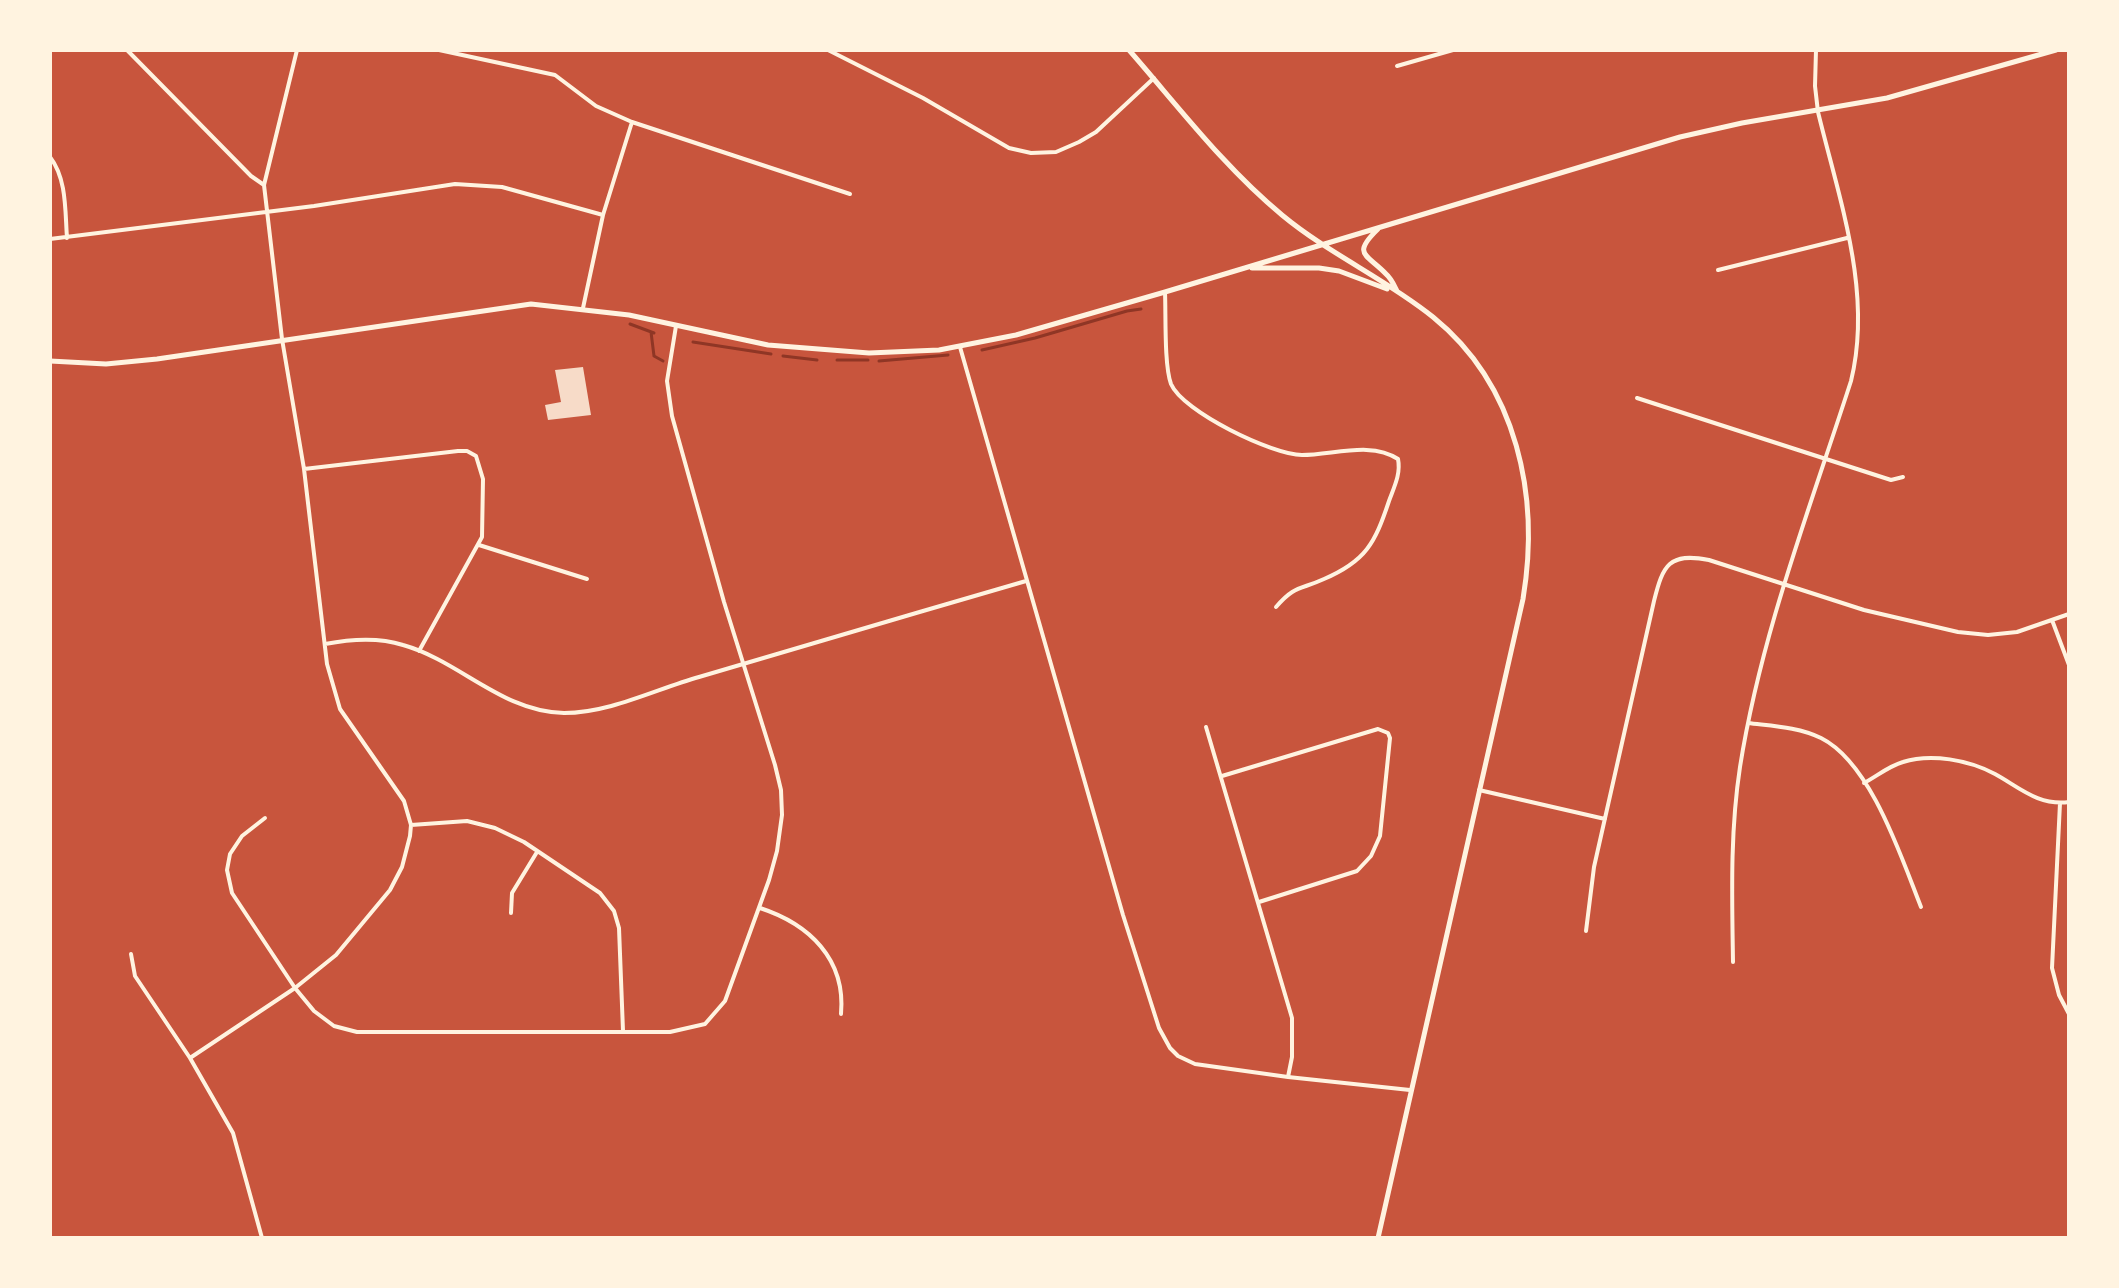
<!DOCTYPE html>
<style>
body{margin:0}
#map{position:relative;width:2119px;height:1288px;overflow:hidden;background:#c8553d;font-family:"Varela Round",sans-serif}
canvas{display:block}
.frame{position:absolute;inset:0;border:52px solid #fff3e0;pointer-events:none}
</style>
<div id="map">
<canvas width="2119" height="1288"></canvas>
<div class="frame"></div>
</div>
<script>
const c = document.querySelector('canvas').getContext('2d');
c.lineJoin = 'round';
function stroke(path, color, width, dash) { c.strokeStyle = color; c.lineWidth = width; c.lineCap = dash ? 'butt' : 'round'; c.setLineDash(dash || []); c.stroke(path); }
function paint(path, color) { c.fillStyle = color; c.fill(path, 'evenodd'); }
const stream = new Path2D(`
 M630 324 654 333
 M651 332 654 356 663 361
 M693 342 771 354
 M982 350 1035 338 1127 311 1141 309
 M783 356 817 360
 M837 360H868
 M879 361 948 355`);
const building = new Path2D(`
 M583 367 591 415 548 420 545 405 561 402 555 370Z`);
const minor = new Path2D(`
 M127 50 251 176 264 185
 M439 50 555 75 596 106 632 122 850 194
 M828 50 923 98 1009 148 1031 153 1056 152 1079 142 1096 132 1154 78
 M1397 66 1453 50
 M50 157C67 179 65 211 67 238
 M50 239 314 206 455 184 502 187 603 215
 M1718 270 1847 238
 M1165 292C1166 315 1164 365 1171 384 1183 412 1273 455 1302 455 1333 455 1371 441 1398 459 1401 474 1394 487 1389 501 1375 543 1366 561 1324 579 1300 590 1295 585 1276 607
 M583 308 603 215 632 122
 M960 347 1123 915 1159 1028 1170 1048 1178 1056 1195 1064 1288 1077 1410 1090
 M1637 398 1891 480 1903 477
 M304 469 458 451H467L476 456 483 479 482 537 419 651
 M479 545 587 579
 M2052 620 2069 665
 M325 644C351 639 378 637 403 645 460 661 502 712 564 713 610 713 656 689 699 677 808 644 917 613 1026 581
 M1748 723C1772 726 1799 727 1821 738 1871 763 1901 857 1921 907
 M1206 727 1292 1018V1057L1288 1077
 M1222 776 1378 729 1388 733 1390 738 1380 836 1371 856 1357 871 1259 902
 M1864 783C1877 776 1889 766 1903 762 1931 753 1969 760 1995 774 2019 787 2038 806 2069 802
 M1479 790 1605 819
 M2060 803 2052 968 2059 995 2069 1014
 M265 818 242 836 230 854 227 870 232 893 295 988 314 1011 334 1026 357 1032H670L705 1024 725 1001 769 880 777 851 782 815 781 790 775 765 724 602 672 416 667 381 676 326
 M411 825 467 821 495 828 524 842 600 893 614 911 619 928 623 1031
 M760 908C809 924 846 959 841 1014
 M511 913 512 893 537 852
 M1586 931 1594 867 1654 601C1663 565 1669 552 1709 560L1864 610 1958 632 1988 635 2017 632 2069 614
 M131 954 135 976 190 1058 233 1133 262 1238
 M1733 962C1732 896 1730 832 1740 767 1761 634 1810 508 1851 381 1873 292 1839 199 1818 112L1815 86 1816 50
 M190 1058 295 988 336 955 390 890 402 867 410 836 411 825 404 801 340 709 327 664 304 469 282 339 264 185 297 50`);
const secondary = new Path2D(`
 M1129 50C1178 106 1224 167 1282 215 1329 254 1386 279 1433 317 1518 386 1540 497 1523 599L1378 1238
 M1378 229C1351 255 1367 254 1386 274 1391 278 1394 285 1397 291
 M1252 268H1319L1339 271 1387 289
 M50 361 106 364 157 359 531 304 629 315 768 345 869 353 939 350 1016 335 1165 292 1680 137 1742 123 1887 98 2056 50`);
stroke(stream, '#8f3625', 3);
paint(building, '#f7dbc8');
stroke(minor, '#fff3e0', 4);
stroke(secondary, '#fff3e0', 5);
</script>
